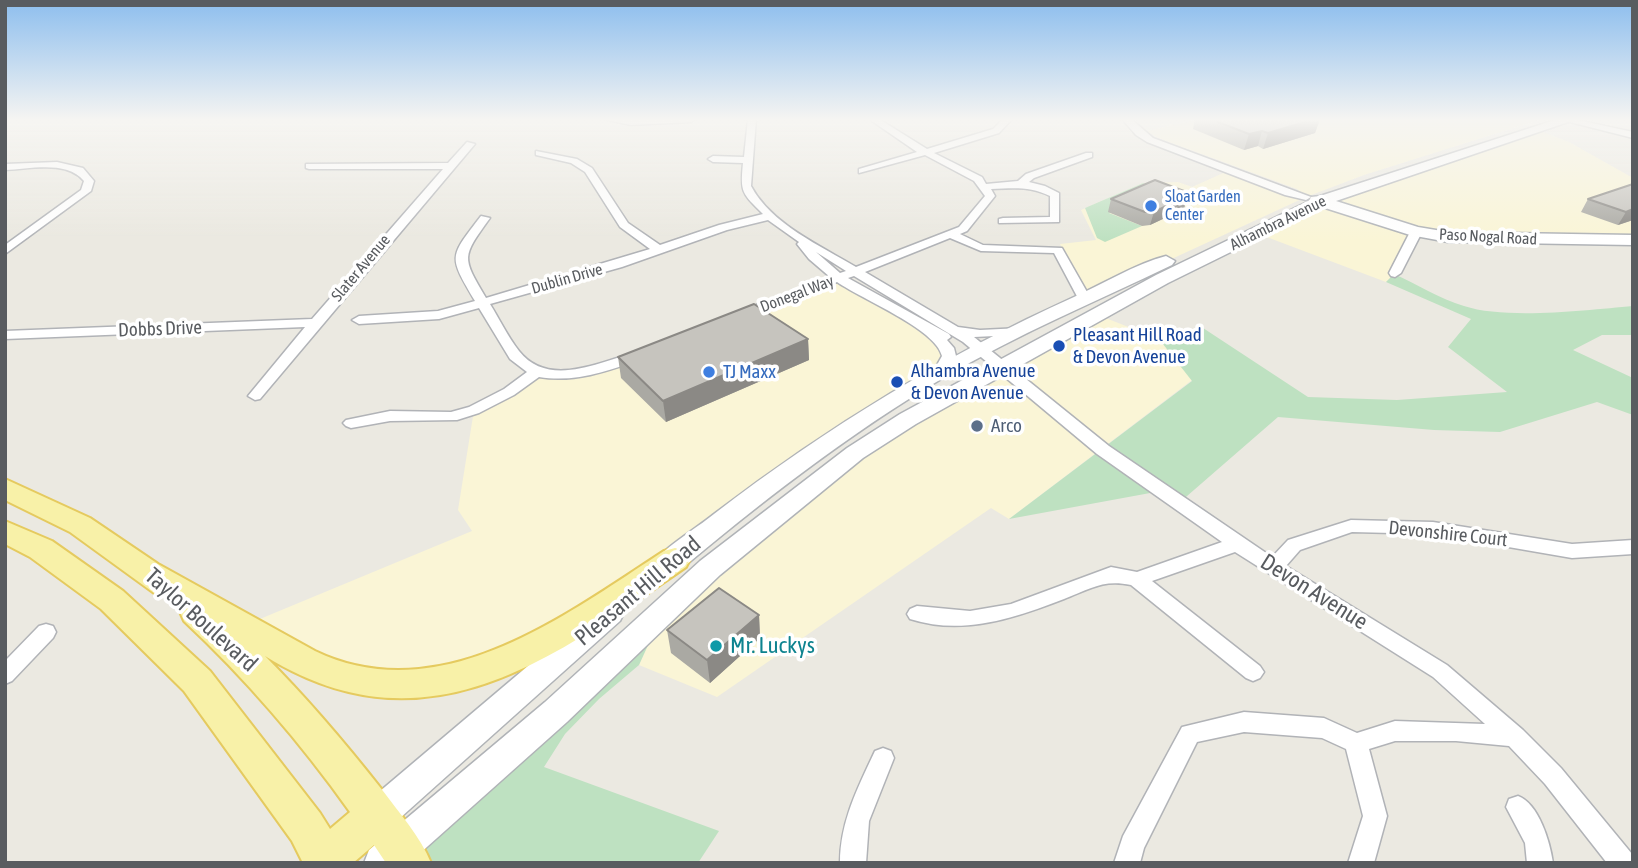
<!DOCTYPE html>
<style>
body{margin:0}
#map{position:relative;width:1638px;height:868px;overflow:hidden;background:#ebe9e1;font-family:"Asap Condensed",sans-serif}
canvas{display:block}
.frame{position:absolute;inset:0;border:7px solid #595c60;pointer-events:none}
</style>
<div id="map">
<canvas width="1638" height="868"></canvas>
<div class="frame"></div>
</div>
<script>
const c = document.querySelector('canvas').getContext('2d');
c.lineJoin = 'round';
function paint(path, color) { c.fillStyle = color; c.fill(path, 'evenodd'); }
function stroke(path, color, width, dash) { c.strokeStyle = color; c.lineWidth = width; c.lineCap = dash ? 'butt' : 'round'; c.setLineDash(dash || []); c.stroke(path); }
function label(font, color, halo, rows, align = 'center') {
  c.font = font + ' "Asap Condensed",sans-serif'; c.lineWidth = 7; c.setLineDash([]); c.textBaseline = 'middle'; c.strokeStyle = halo; c.fillStyle = color; for (const [text, x, y, turn = 0] of rows) {
    c.save(); c.translate(x, y); c.rotate((+turn || 0) * Math.PI / 180); c.textAlign = isNaN(turn) ? turn : align; if (halo) c.strokeText(text, 0, 0); c.fillText(text, 0, 0); c.restore();
  }
}
const commercial = new Path2D(`
 M1200 119H1542L1364 175 1306 197 1087 298 1060 244 1096 240 1081 210 1143 183 1178 182 1192 187 1230 170 1304 195 1297 189 1158 138 1147 131Z
 M1538 130 1569 142 1633 178V240L1416 232 1395 273 1386 282 1256 233 1322 201Z
 M840 278 929 329 947 348 940 372 545 644 398 686 243 626 472 531 458 510 474 410 536 372 576 374Z
 M1098 315 1159 339 1192 380 1009 519 991 508 717 697 639 665 664 610 855 453Z`);
const green = new Path2D(`
 M1143 183 1161 189 1109 213 1142 226 1105 242 1097 238 1085 208Z
 M1394 274C1417 284 1440 299 1464 306 1506 320 1588 310 1633 306V335H1602L1573 350 1633 378V415L1597 402 1500 432 1434 430 1278 417 1179 503 1161 491 1009 519 1192 381 1159 339 1203 328 1308 397 1397 400 1507 392 1448 347 1471 319 1386 282Z
 M664 610 639 665 599 699 565 734 544 767 719 831 698 863H410Z`);
const street = new Path2D(`
 M603 119H695L691 122 631 125Z
 M748 119H756L751 186C771 224 821 246 856 267L959 227 985 196 974 181 925 155 859 173V169L917 152 869 119H879L927 149 993 129 1003 119H1012L999 133 934 153 982 177 986 184 1018 181 1026 174 1086 153H1092V157L1034 178 1029 182 1045 186 1059 193V222L999 223V219L1003 218 1050 217V196C1030 186 1013 188 991 189L995 196 967 231 960 234 983 245 1062 248 1091 299 1090 302H1080L1054 253 981 251 950 238 865 272 958 327 980 330 1021 328 1023 331 1016 335 974 337 1109 446 1272 557 1288 540 1351 520 1433 522 1572 544 1633 540V554L1572 558 1433 534 1352 532 1300 550 1286 566 1447 665 1523 730 1561 768 1632 854 1633 863H1607L1545 784 1509 746 1456 741H1395L1369 749 1387 816 1374 863H1348L1363 816 1346 749 1322 738 1244 732 1197 742 1144 848 1140 863H1114L1123 836 1182 727 1244 712 1324 718 1357 733 1395 721 1485 724 1433 677 1235 552 1152 581 1260 666 1264 672 1260 678 1253 681 1246 678 1131 585C1103 579 1090 589 1064 599 1015 618 963 636 910 619L907 614 910 609 917 606 970 611 1011 604 1111 567 1137 572 1222 542 1097 454 963 342 854 276 848 278 949 334 951 337 947 340 954 348 956 356 945 375H935L933 372 942 356C936 329 863 300 837 282L748 318H738V312L830 277 809 259 797 244 799 242 768 220 727 230 622 267 490 304C500 320 508 337 519 351 549 389 601 361 637 352L644 356 642 359C608 371 575 383 539 377L514 395 479 413 457 420 390 421 351 428 346 426 343 423 346 420 390 411 451 412 469 407 504 389 527 372 510 359 479 308 439 319 359 324 352 320 359 316 438 311 475 301C448 255 449 258 481 216L490 218C462 257 461 256 486 298L650 249 620 227 585 172 571 163 536 155V151L577 159 592 168 628 223 660 245 719 225 763 214C742 193 740 193 743 163L713 162 708 159 713 156 744 157ZM816 252 846 271 840 273Z
 M1122 119H1131L1153 138 1311 197 1306 200 1285 195 1147 142 1136 135Z
 M1558 119H1573L1633 132V138Z
 M467 142 475 144 260 399 255 400 248 396 305 327 5 339V331L312 319 443 169H309L306 168V164L448 163Z
 M57 162 83 168 94 181 91 191 5 254V245L81 190 84 181C67 160 30 169 5 170V164Z
 M1416 229 1422 232 1401 273 1395 277 1391 276 1389 273 1410 232Z
 M46 624 53 626 56 632 53 638 12 681 5 684V661L39 626Z
 M883 748 891 751 894 758 869 821 866 863H840C840 822 858 787 875 751Z
 M1518 796C1539 804 1550 842 1553 863H1527L1525 843 1506 807 1509 799Z`);
const secondary = new Path2D(`
 M1558 119H1577L1336 201 1418 227 1448 232 1633 235V245L1448 242 1410 235 1322 207 1168 283 916 424 863 458 720 575 567 722 409 863H364L369 850 545 702 700 561 847 448 900 414 1156 275 1309 201 1311 197 1320 196Z
 M1166 256 1175 261 1172 265C1095 302 1016 335 943 378 847 435 758 504 673 576L663 579 653 576 649 569C660 549 696 529 714 514 826 428 945 355 1074 297 1103 284 1135 264 1166 256Z
 M610 602 620 605 624 613 620 621 390 827 378 832 366 827 361 815 366 803 600 605Z`);
const primary = new Path2D(`
 M5 479 90 518 158 564 315 651C440 711 564 616 664 551L675 548 686 551 690 559 686 567C552 659 426 756 265 656 307 698 346 744 383 791 400 814 420 836 431 863H386L374 845 353 863H303L292 841 184 691 101 609 30 557 5 544V521L52 541 123 591 210 671 320 813 330 829 350 812C301 743 246 679 184 621L180 612 183 606 166 596 154 593 70 532 5 500Z`);
const wall = new Path2D(`
 M1195 119H1320L1315 133 1263 149 1258 146 1244 150 1193 129Z
 M1633 184V220L1618 225 1581 212 1588 199Z
 M1183 195 1187 196 1184 209 1150 225 1142 226 1108 212 1111 199Z
 M808 339 809 360 666 422 621 378 618 357Z
 M759 615 760 638 710 683 671 653 667 630Z`);
const shadedWall = new Path2D(`
 M1315 119H1320L1315 133 1263 149 1268 133Z
 M1262 131 1258 146 1244 150 1249 134Z
 M1184 191 1182 199 1187 196 1184 209 1150 225 1154 212 1177 194Z
 M1633 209V220L1618 225 1626 212Z
 M808 339 809 360 666 422 663 401Z
 M759 615 760 638 710 683 707 660Z`);
const building = new Path2D(`
 M1210 119H1315L1268 133 1262 131 1249 134Z
 M1155 180 1184 191 1177 194 1187 196 1154 212H1145L1111 199Z
 M1633 184V209L1626 212 1588 199Z
 M754 304 808 339 663 401 618 357Z
 M719 588 759 615 707 660 667 630Z`);
const markers = [
 [1151,206,7,"#3f7fe0"],
 [1059,346,7,"#1a4fb4"],
 [709,372,7,"#3f7fe0"],
 [897,382,7,"#1a4fb4"],
 [977,426,7,"#5c6f8a"],
 [716,646,7,"#0f9aa8"]
];
const farShopnames = [
 ["Sloat Garden",1165,197],
 ["Center",1165,215]
];
const farStreetnames = [
 ["Alhambra Avenue",1278,223,-26],
 ["Paso Nogal Road",1488,237,3],
 ["Slater Avenue",361,268,-50],
 ["Dublin Drive",567,279,-16],
 ["Donegal Way",797,294,-21]
];
const streetNames = [
 ["Dobbs Drive",160,329,-2],
 ["Devonshire Court",1448,534,6]
];
const transitNames = [
 ["Pleasant Hill Road",1073,335],
 ["& Devon Avenue",1073,357],
 ["Alhambra Avenue",911,371],
 ["& Devon Avenue",911,393]
];
const shopNames = [
 ["TJ Maxx",723,372]
];
const serviceNames = [
 ["Arco",991,426]
];
const nearStreetnames = [
 ["Pleasant Hill Road",638,591,-40],
 ["Devon Avenue",1314,592,32],
 ["Taylor Boulevard",201,620,42]
];
const nearCulturenames = [
 ["Mr. Luckys",730,646]
];
paint(commercial, '#faf5d6');
paint(green, '#bee1c1');
stroke(street, '#b1b3b7', 3);
stroke(secondary, '#b0b3b7', 3);
stroke(primary, '#e5ca5f', 4);
paint(street, '#fff');
paint(secondary, '#fff');
paint(primary, '#f8f1a8');
paint(wall, '#aaa9a3');
paint(shadedWall, '#8b8985');
paint(building, '#c6c4be');
stroke(building, '#8b8985', 2);
const sky = c.createLinearGradient(0, 0, 0, 240);
sky.addColorStop(0, '#8dbeee');
sky.addColorStop(0.5, '#f6f5f2');
sky.addColorStop(1, '#f6f5f200');
c.fillStyle = sky;
c.fillRect(0, 0, 1638, 240);
for (const [x, y, r, color] of markers) { const dot = new Path2D(); dot.arc(x, y, r, 0, 2 * Math.PI); c.fillStyle = color; c.fill(dot); stroke(dot, '#fff', 2.5); }
label('16px', '#366cbe', '#fff', farShopnames, 'left');
label('16px', '#595c60', '#fff', farStreetnames);
label('19px', '#595c60', '#fff', streetNames);
label('19px', '#164399', '#fff', transitNames, 'left');
label('19px', '#366cbe', '#fff', shopNames, 'left');
label('19px', '#4e5e75', '#fff', serviceNames, 'left');
label('23px', '#595c60', '#fff', nearStreetnames);
label('23px', '#0d838f', '#fff', nearCulturenames, 'left');
</script>
